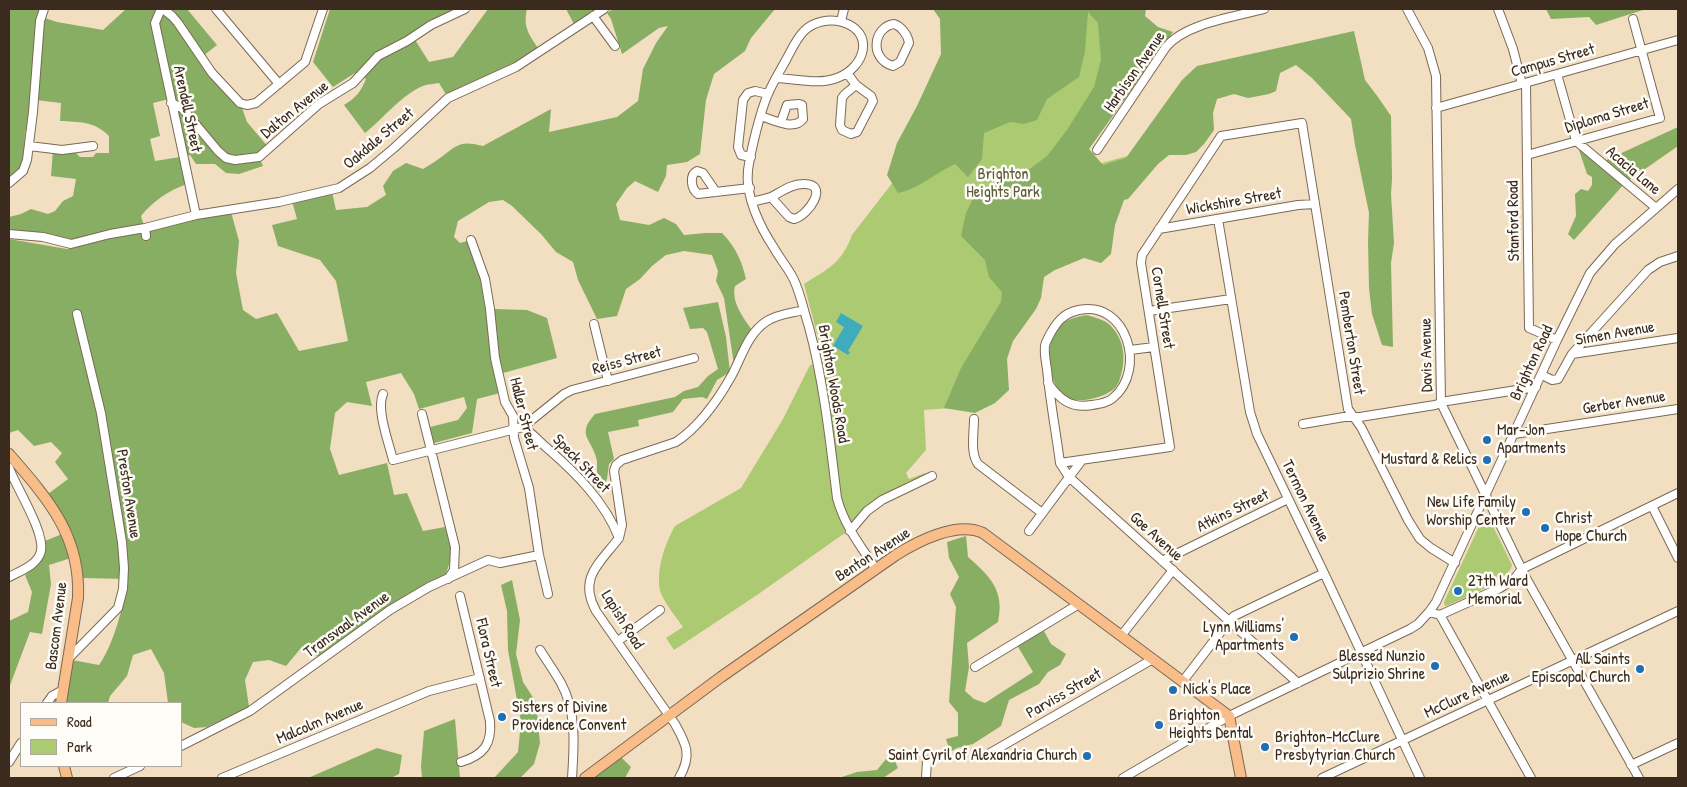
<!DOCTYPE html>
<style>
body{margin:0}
#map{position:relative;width:1687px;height:787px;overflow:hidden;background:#f2dec1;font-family:"Patrick Hand",sans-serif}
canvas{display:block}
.frame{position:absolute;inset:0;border:10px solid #3b2a1e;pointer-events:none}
.legend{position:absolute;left:20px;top:702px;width:162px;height:65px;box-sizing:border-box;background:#fdfcf7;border:1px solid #afa8a0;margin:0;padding:6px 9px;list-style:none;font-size:15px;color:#3b2a1e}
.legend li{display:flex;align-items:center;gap:10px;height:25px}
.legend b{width:25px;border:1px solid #afa8a0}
</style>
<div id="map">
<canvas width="1687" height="787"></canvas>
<div class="frame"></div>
<ul class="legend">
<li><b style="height:6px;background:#f8bd88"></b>Road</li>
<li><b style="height:14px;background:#abca71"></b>Park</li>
</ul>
</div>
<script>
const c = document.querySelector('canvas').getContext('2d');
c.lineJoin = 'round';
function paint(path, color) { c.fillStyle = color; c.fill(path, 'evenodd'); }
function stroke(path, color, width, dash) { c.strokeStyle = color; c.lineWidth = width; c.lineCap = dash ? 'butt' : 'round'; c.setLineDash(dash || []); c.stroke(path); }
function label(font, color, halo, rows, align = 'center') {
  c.font = font + ' "Patrick Hand",sans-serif'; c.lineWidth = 5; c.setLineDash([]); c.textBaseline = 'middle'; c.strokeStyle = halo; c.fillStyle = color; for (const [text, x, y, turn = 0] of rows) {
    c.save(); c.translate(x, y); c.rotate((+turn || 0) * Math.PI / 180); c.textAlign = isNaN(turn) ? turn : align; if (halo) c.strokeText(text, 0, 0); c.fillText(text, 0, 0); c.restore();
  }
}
const green = new Path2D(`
 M1146 9 1087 145 1091 166 1142 152 1016 273 964 407 924 410 926 450 906 473 909 479 925 473 929 482 911 488 874 509 856 528 842 535 757 595 674 650 666 638 683 627C677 618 662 600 660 590 656 569 665 544 675 526L741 488 783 419 810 365 824 361 804 284C829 268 841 264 852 235L924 142 1016 13Z
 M1485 517 1489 518 1512 565C1510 580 1463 598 1449 605L1445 606 1444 602 1482 520Z`);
const forest = new Path2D(`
 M9 9H41L30 115 25 133 23 167 9 181Z
 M126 9H187L217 45 198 60 217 85 242 108 247 122 269 148 259 157 263 166 239 174 226 173 215 164H196L190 155 185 156 173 98 153 103 160 136 150 139 155 161 180 157 187 184C168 191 153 201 141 216L144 226 70 243 9 232V217L21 214 31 209 48 214 55 211 63 201 73 196 76 179 51 176 53 150 75 152 80 157H93L96 153H109V136C94 121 80 122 60 121L61 103 36 100 45 18 57 22 103 30Z
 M330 9H463L412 35 429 62 453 57 488 9H527C522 29 531 37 542 54L450 101 439 83C434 84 428 84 423 86 401 95 383 119 365 133L344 105C356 98 361 91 366 79L355 73 333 87 313 62Z
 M566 9H599L575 26Z
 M613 9H775L751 38 745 51 714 74 706 100 700 154 687 162 667 165 666 176 658 192 635 181 627 188 616 204 620 220 649 225 664 218 676 224 684 235 706 233H722C735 246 742 261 746 279L735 286C731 302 743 317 752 330L734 365 724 298 716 281 718 271 712 255 684 251 666 255 652 266 640 279 626 289 617 316 597 319 578 280 573 262 556 252 541 234 512 206 503 200 489 202 458 221 454 237 460 243 475 239 488 274 494 309 527 310 547 318 557 358 496 375 500 393 477 399 472 433 434 443 430 427 458 420 467 408 464 397 419 409 414 394 401 373 366 382 372 406 347 402 335 413 330 449 339 475 387 463 394 495 407 493 423 531 445 527C451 549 454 554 445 576 399 594 359 628 319 657L301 648 286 666 269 660 253 662 245 680 249 707 207 727 194 728 181 722V703H168L164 673 151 649 133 655 127 676 110 696 108 703H66L72 660 99 665C113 646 125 603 127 579L83 578C79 543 67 522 48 494L68 479 55 462 62 453 51 442 34 446 18 430 9 433V239L67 249 197 218 231 212 239 241 236 273 243 310 256 319 277 313 299 351 348 341 336 281 320 260 278 246 272 225 297 219 292 201 332 192 336 210 367 207 386 195 383 186 393 171 406 163 423 169C429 165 435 162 440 158 458 145 459 140 483 146L551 109 549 132 617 117 638 101 643 69 656 43 668 26 659 28 622 54 611 19 607 13Z
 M933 9H1146L1145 16 1158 27 1173 32 1089 149 1103 165 1126 158 1182 80 1197 66 1354 31 1365 80 1378 97 1391 116 1392 179 1391 194 1394 243 1391 263 1393 347 1382 345 1372 314 1369 288 1368 242 1369 213 1355 145 1351 119 1312 78 1296 65 1280 73 1276 91 1269 94 1248 98 1234 94 1217 99 1213 113 1214 130 1204 144 1196 152 1186 155H1169L1158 164 1128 199 1124 200 1115 225 1111 254 1101 263 1084 258 1055 270 1044 277 1041 298 1036 309 1013 341 1007 359 1009 390 995 403 975 413 944 408 961 368 1001 302 1002 292 989 277 985 260 961 236 966 213 975 194 1002 177 1027 171 1047 156 1067 130 1094 87 1101 60 1098 23 1088 12 1085 51 1079 77 1047 99 1037 120 1024 124 1010 122 984 133 982 159 968 177 955 164C935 173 919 189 898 193L887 175 897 143 917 106 941 54 940 19Z
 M1546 9H1646L1596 25 1589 17 1551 19Z
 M1678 127V146L1625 183 1574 240 1568 234 1576 216 1575 194 1581 189 1588 191 1592 185V177L1587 174 1576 141 1602 162Z
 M718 302 726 337 730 372 717 380 707 399 702 397 683 399 673 412 638 420 639 426 608 432 614 459 609 464 607 479 601 493 595 488 589 479 597 473C597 469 597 465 597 461 593 439 575 436 595 414L675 397 684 391 698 387 708 376 718 369 707 332 703 328 690 329 683 308Z
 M1086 315C1094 317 1105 320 1110 325 1124 339 1126 357 1121 375 1120 378 1119 383 1117 385 1114 391 1104 395 1098 397 1089 400 1077 402 1068 398 1047 388 1043 342 1059 326 1066 319 1077 317 1086 315Z
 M62 534 71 558 49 565 51 584 42 634 30 632 9 688V621L28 612 32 592 25 575C39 565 46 558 45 541Z
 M966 536 968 557C990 576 1005 591 998 622L967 643 969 667 965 691 974 699 985 703 1033 672 1017 645 1044 631 1051 644 1066 654 1060 665 1048 672 1039 684 1009 700 1001 726 973 744 957 748 950 752 946 739 958 736V713L949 702 956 607 950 594 959 577 949 558 947 542Z
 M512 580 520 620 516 654 523 682 536 702 540 743 534 764 520 778H494L518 752 521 722 508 650 507 611 501 585Z
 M455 719 460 778H422L421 766 424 731Z
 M377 748 402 755 399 774 391 778H308Z
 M891 753 898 768 883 778H839L857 772 877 770Z
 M618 754 631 767 625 778H585Z`);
const water = new Path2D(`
 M841 313 863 326 848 351 850 352 848 355 833 346 844 327 836 322Z`);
const minor = new Path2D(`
 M161 9 155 23 196 215
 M163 9 172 16 178 23 212 73 240 103 247 105 256 103 305 62 323 9
 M216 9 279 84
 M1407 9 1428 48 1436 76 1441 403 1526 578 1639 778
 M1498 9 1513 49 1522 84
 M593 16 615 46
 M841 21 844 9
 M894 24C901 26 908 35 909 43L900 62 893 66C869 59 873 27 894 24Z
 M847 73 856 85 871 96 873 101 857 132 851 134 842 130 840 125 842 98 845 94 856 85
 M1557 74 1576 141 1656 208
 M777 78C796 79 819 85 837 78 865 68 876 32 842 22 829 18 813 22 804 31 796 39 791 51 786 60 780 71 773 82 768 94 760 112 751 150 748 170 745 196 760 227 774 248 780 259 789 269 794 280 801 295 804 312 809 327 824 383 830 441 837 498 844 525 861 547 876 569
 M1526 83 1529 328 1557 340
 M171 103 182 108 218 151 226 158 235 160 259 157 319 104 353 83 378 56 407 41 431 25 465 9
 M1436 108 1678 40
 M761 116C773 120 794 131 803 119L802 105 799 104 787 105 781 122
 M29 146 62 150 93 146
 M1097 150 1166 47C1186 23 1235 17 1264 9
 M1527 155 1660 118 1633 19
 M751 157 741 155 738 147 743 100 748 93 755 91 768 94
 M9 183 23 171 27 160 33 112 40 21 44 9
 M716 192 703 173 697 171C689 175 691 189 698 194L750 188
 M752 202C758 200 766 199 771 197 781 192 791 184 803 184 831 183 808 216 794 219L789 217 771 197
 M1218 219 1250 412 1257 434 1324 573 1420 778
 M145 228 196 215 279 202 339 188 370 168 394 148 448 98 516 67 604 9
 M1159 229 1298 205 1315 204
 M9 234 43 237 71 244 110 234 145 228 146 236
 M471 240 485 279 490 309 495 358 505 402 513 416 514 438 529 488 539 555 548 594
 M1149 311 1231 299
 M594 324 608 381
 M1130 350 1154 347
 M1572 354 1648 270 1660 262 1678 256
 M1542 375 1552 380 1558 379 1572 354 1678 338
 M1048 383C1059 399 1071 409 1092 405 1100 404 1107 403 1113 398 1147 370 1127 300 1079 310 1063 313 1056 323 1049 336 1048 339 1045 343 1045 346 1044 354 1046 362 1047 369 1050 401 1056 432 1060 463L1069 477 1298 683
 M383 394C376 410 389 443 393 460L523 427C532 433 539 441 547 448 576 473 605 502 619 538
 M422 414 455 547 454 570 448 579
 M974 419C974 433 970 453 978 464L1042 513
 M1303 424 1344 417H1360L1435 405 1447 401 1536 387
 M523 427 564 394 572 390 694 358
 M1514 434 1678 409
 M1060 463 1170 447 1141 263 1142 255 1221 136 1302 123 1348 409 1361 427 1408 520 1420 539 1431 548 1455 563
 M9 468C16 487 45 532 41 551 38 565 20 571 9 577
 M1652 506 1678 558
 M850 531 867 511 882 500 932 476
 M1029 531 1082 460
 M1162 561 1288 499
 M460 596 490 721C492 744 484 755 461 762
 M1429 612 1440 615 1500 588 1514 579 1522 569 1678 493
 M1440 615 1531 778
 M1121 636 1173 570
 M618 641 660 610
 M540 650C547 661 554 671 561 683 577 712 574 746 572 778
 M68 659 118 608 123 589 124 568 122 542 101 413 77 314
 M975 667 1079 604
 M1183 681 1229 621 1234 616 1324 573
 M47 703 52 696 63 690
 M181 746 250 711 390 610 429 587 488 560 500 563 539 555
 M990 753 1153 659
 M9 762 21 743
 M1631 765 1678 743
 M114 778 140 766
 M222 778 429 691 480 678
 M679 778C692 756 687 745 675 724L596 611C578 578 599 564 619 538L622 525 614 471 616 465 622 460 676 442C700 426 718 400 732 375 742 356 748 333 767 321 778 314 792 313 804 310
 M926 778 927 760
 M1123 778 1229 716 1410 629 1418 624 1429 612 1436 602 1557 340 1590 273 1615 244 1678 189
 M1322 778 1678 611`);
const major = new Path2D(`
 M9 454C48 499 81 536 78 598L61 703
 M64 766 67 778
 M585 778 721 677 896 555C918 541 957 521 983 533L1229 716 1241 778`);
const markers = [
 [1487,440,5,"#1f6fb2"],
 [1487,460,5,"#1f6fb2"],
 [1526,512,5,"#1f6fb2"],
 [1545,528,5,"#1f6fb2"],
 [1458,591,5,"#1f6fb2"],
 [1294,637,5,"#1f6fb2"],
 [1435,666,5,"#1f6fb2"],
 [1640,669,5,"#1f6fb2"],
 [1173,690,5,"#1f6fb2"],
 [502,717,5,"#1f6fb2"],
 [1159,725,5,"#1f6fb2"],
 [1265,747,5,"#1f6fb2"],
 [1087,756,5,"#1f6fb2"]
];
const streetNames = [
 ["Campus Street",1553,61,-16],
 ["Harbison Avenue",1135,72,-55],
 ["Arendell Street",187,109,78],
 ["Dalton Avenue",295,110,-39],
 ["Diploma Street",1607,116,-17],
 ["Oakdale Street",379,139,-40],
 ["Acacia Lane",1633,171,40],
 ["Wickshire Street",1234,202,-10],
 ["Stanford Road",1514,221,-91],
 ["Cornell Street",1162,308,81],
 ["Simen Avenue",1615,334,-10],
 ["Pemberton Street",1351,343,81],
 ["Davis Avenue",1427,355,-91],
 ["Reiss Street",627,361,-15],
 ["Brighton Road",1532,363,-65],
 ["Brighton Woods Road",833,384,80],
 ["Gerber Avenue",1624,403,-9],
 ["Haller Street",523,414,76],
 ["Speck Street",581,464,46],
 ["Preston Avenue",128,494,81],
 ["Termon Avenue",1305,501,64],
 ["Atkins Street",1233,511,-26],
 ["Goe Avenue",1156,537,42],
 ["Benton Avenue",873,555,-33],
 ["Lapish Road",622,620,58],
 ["Transvaal Avenue",347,625,-36],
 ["Bascom Avenue",57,626,-83],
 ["Flora Street",488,653,77],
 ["Parviss Street",1064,694,-30],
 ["McClure Avenue",1467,695,-25],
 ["Malcolm Avenue",320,722,-23]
];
const parkNames = [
 ["Brighton",1003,175],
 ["Heights Park",1003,193]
];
const poiNames = [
 ["Mar-Jon",1497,431],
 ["Apartments",1497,449],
 ["Mustard & Relics",1477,460,"right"],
 ["New Life Family",1516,503,"right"],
 ["Worship Center",1516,521,"right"],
 ["Christ",1555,519],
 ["Hope Church",1555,537],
 ["27th Ward",1468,582],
 ["Memorial",1468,600],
 ["Lynn Williams'",1284,628,"right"],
 ["Apartments",1284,646,"right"],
 ["Blessed Nunzio",1425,657,"right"],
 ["Sulprizio Shrine",1425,675,"right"],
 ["All Saints",1630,660,"right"],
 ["Episcopal Church",1630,678,"right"],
 ["Nick's Place",1183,690],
 ["Sisters of Divine",512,708],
 ["Providence Convent",512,726],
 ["Brighton",1169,716],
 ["Heights Dental",1169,734],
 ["Brighton-McClure",1275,738],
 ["Presbytyrian Church",1275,756],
 ["Saint Cyril of Alexandria Church",1077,756,"right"]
];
paint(green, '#abca71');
paint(forest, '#88ae63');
paint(water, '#3facbe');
stroke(minor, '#7b6957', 10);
stroke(major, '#7b6957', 12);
stroke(minor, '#fff', 8);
stroke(major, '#f8bd88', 10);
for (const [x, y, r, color] of markers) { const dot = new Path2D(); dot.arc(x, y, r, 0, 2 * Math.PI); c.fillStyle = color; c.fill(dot); stroke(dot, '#fdfcf7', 2); }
label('16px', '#3b2a1e', '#fdfcf7', streetNames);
label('16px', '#5d5a37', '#fdfcf7', parkNames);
label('16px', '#3b2a1e', '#fdfcf7', poiNames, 'left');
</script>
